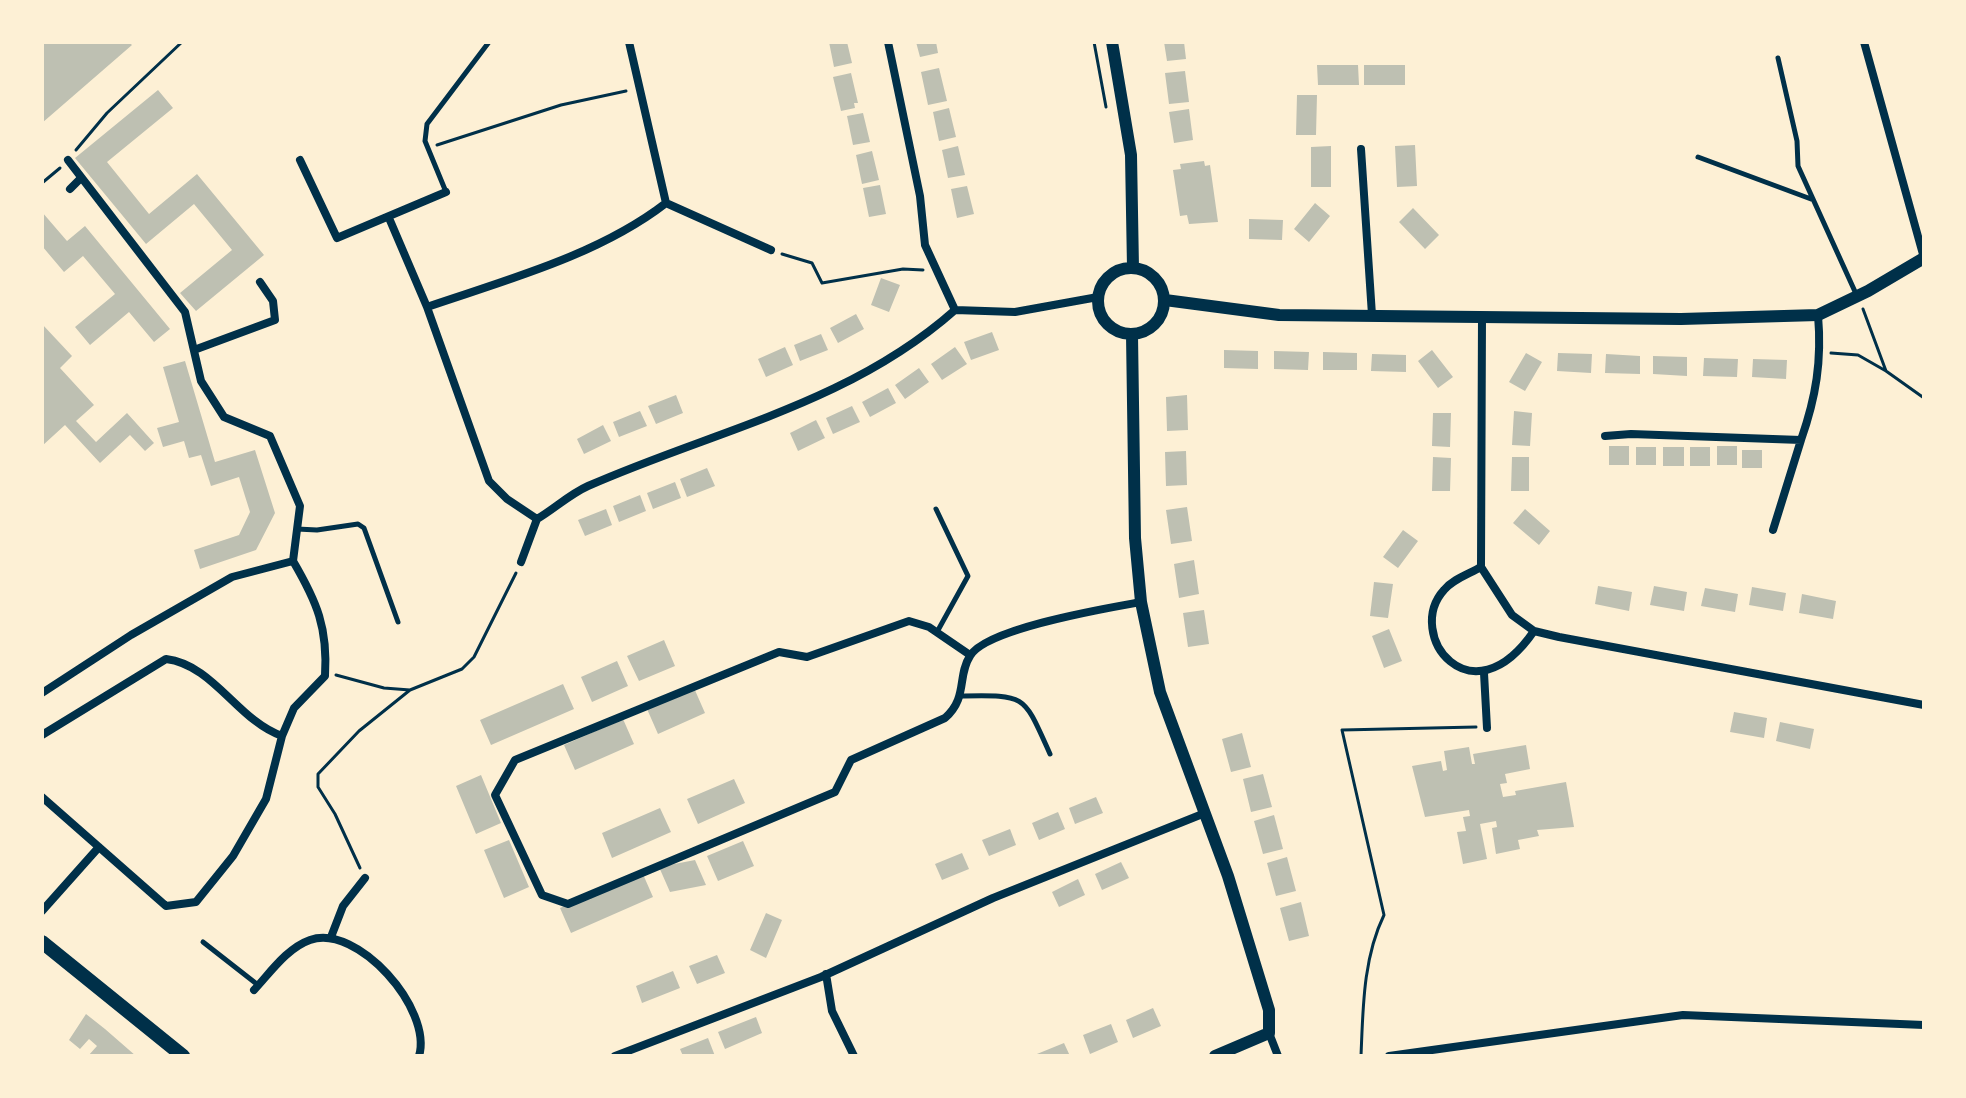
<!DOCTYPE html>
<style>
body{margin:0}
#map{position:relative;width:1966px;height:1098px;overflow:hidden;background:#fdf0d5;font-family:Roboto,sans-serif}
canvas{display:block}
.frame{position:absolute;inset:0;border:44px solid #fdf0d5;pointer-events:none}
</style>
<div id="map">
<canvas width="1966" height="1098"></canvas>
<div class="frame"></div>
</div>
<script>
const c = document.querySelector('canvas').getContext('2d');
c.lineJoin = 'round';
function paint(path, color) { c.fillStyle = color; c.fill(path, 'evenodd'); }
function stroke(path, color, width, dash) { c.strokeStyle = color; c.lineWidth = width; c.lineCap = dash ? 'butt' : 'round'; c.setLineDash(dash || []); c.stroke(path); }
const building = new Path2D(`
 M42 42H129L132 45 42 123Z
 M829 42H847L852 63 834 67Z
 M916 42H936L938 53 920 57Z
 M1164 42H1184L1186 59 1167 61Z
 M1317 65H1358L1359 85H1318Z
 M1364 65H1405V85H1364Z
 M939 68 947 101 928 105 921 72Z
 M1185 71 1189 102 1169 104 1165 73Z
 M851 73 858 103H854L855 108 841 111 833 77Z
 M158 90 173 108 107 162 149 214 197 174 264 255 196 311 180 293 232 250 194 204 146 244 75 158Z
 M1297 95H1317L1316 135H1296Z
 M949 108 956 137 939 141 933 112Z
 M1189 109 1193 140 1174 143 1169 112Z
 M863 113 870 142 853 145 847 116Z
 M1415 145 1417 186 1397 187 1395 146Z
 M958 146 965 175 948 178 942 150Z
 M1331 146V187H1311V147Z
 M872 151 879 180 862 184 856 155Z
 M1204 161 1205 166 1210 165 1218 222 1189 224 1187 215 1180 216 1173 170 1181 169 1180 164Z
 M880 185 886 214 869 217 863 188Z
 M967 186 974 214 957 218 951 189Z
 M1315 203 1330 216 1309 242 1294 229Z
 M1413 208 1439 235 1425 249 1399 222Z
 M42 212 67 241 85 226 170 329 154 342 129 312 90 345 75 327 115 294 83 256 64 272 42 246Z
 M1249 219 1283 220 1282 240 1249 239Z
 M881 278 900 285 889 312 871 305Z
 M856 314 864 329 838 343 830 328Z
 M42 324 72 356 60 368 94 405 76 421 96 442 127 413 154 443 145 451 130 435 100 463 65 425 42 446Z
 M992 332 999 350 971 360 964 342Z
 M821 334 828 350 800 361 794 345Z
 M785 347 793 365 766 377 758 359Z
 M955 347 967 364 942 380 931 364Z
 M1224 350 1258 351V369L1224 368Z
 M1432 350 1453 377 1438 388 1418 361Z
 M1274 351 1309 352 1308 370 1274 369Z
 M1323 352 1357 353V370H1323Z
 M1526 353 1542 362 1525 391 1509 382Z
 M1558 353 1592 354 1591 373 1557 371Z
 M1372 354 1406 355V372L1371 371Z
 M1606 354 1640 356V374L1605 373Z
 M1653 356 1687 357V376L1653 374Z
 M1704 358 1738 359 1737 377 1703 376Z
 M1753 359 1787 360 1786 379 1752 377Z
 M185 361 215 462 255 450 275 513 256 550 200 569 194 550 239 535 250 512 239 477 211 486 201 455 189 458 184 441 163 447 157 428 179 422 163 367Z
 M919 368 929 382 905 399 895 385Z
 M888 388 896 403 870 417 862 402Z
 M676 395 683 413 656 424 648 406Z
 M1187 395 1188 430 1167 431 1166 397Z
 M852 406 860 422 833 434 826 418Z
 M640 411 647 426 619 437 613 422Z
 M1514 411 1532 413 1530 446 1512 445Z
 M1433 413H1451L1450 447 1432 446Z
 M816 420 825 438 798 451 790 433Z
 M603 425 611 441 584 454 577 439Z
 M1609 446H1629V465H1609Z
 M1717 446H1737V465H1717Z
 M1636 447H1656V465H1636Z
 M1663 447H1684V466H1663Z
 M1690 447H1710V466H1690Z
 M1742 450H1762V468H1742Z
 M1186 451 1187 485 1166 486 1165 452Z
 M1433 457 1451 458 1450 491H1432Z
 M1512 457H1529V491H1511Z
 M707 468 715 486 687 497 680 479Z
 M675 482 681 498 653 509 647 493Z
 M640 495 646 511 619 522 613 506Z
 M1187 507 1192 541 1171 544 1166 510Z
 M606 509 612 525 585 536 578 520Z
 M1525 509 1550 531 1539 545 1513 523Z
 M1403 530 1418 541 1398 568 1383 557Z
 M1194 560 1199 594 1179 598 1174 564Z
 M1374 582 1393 584 1388 618 1370 616Z
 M1598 586 1632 592 1629 611 1595 604Z
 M1654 586 1687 592 1684 611 1650 605Z
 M1752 587 1786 593 1783 611 1749 605Z
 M1705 588 1738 594 1735 612 1701 606Z
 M1802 594 1836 601 1833 619 1799 613Z
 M1204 610 1209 644 1188 647 1183 613Z
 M1389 629 1402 661 1384 668 1372 636Z
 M664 640 675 666 639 681 627 656Z
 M617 661 628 686 592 702 581 677Z
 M563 684 574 709 491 745 480 720Z
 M694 688 705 713 658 734 647 709Z
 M1734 712 1767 718 1764 738 1730 732Z
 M623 719 634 744 575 770 564 745Z
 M1780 722 1814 729 1810 749 1776 741Z
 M1242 733 1251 767 1231 772 1222 739Z
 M1526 745 1530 769 1505 774 1507 783 1500 784 1503 797 1516 795 1515 791 1566 782 1574 827 1537 830 1539 836 1518 840 1520 849 1496 854 1492 828 1497 827 1496 821 1480 824 1487 859 1463 864 1457 832 1466 831 1463 817 1470 816 1469 810 1425 817 1412 766 1441 761 1443 771 1447 770 1444 751 1469 747 1472 764H1475L1473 754Z
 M1263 774 1272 807 1251 812 1243 779Z
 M481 775 501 823 476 834 456 786Z
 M734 779 745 803 698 824 687 799Z
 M1096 797 1103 813 1075 824 1069 808Z
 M660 808 671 832 612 858 602 833Z
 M1058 812 1065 829 1039 840 1032 823Z
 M1274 815 1283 849 1263 854 1254 821Z
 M1010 829 1016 845 989 856 982 840Z
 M509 840 529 887 504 898 484 850Z
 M743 841 754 866 718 881 707 856Z
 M962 853 969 869 942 880 935 864Z
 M1287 857 1296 891 1276 896 1267 863Z
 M695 860 706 885 670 892 659 867Z
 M1121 862 1129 878 1102 890 1095 874Z
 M642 872 653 897 571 933 560 908Z
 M1078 879 1085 895 1059 907 1052 892Z
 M1301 902 1309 936 1289 941 1280 908Z
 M766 913 782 920 766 958 750 950Z
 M717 955 725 973 697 984 689 966Z
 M673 971 680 988 642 1003 636 986Z
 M1153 1008 1161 1026 1133 1038 1126 1020Z
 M86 1014 105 1029 136 1056H88L97 1046 89 1039 80 1049 69 1040Z
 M756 1017 762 1033 725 1049 718 1032Z
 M1111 1024 1118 1042 1090 1054 1083 1035Z
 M708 1038 715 1056H683L680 1049Z
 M1064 1043 1070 1056H1032Z`);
const path = new Path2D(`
 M1094 42 1106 107
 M437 145 561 105 626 91
 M76 150 107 113 182 42
 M42 183 60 168
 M782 254 812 263 822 283 903 269 923 270
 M1863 309 1886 371 1924 398
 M1831 353 1858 355 1886 371
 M336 675 384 688 410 690
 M360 868 335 814 318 787V774L359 731 410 690 462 669 474 657 516 573
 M1361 1056C1363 1009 1363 958 1384 915L1342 730 1476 727`);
const service = new Path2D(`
 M1778 58 1797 141 1798 166 1857 296
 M1698 157 1811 199
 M446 192 425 141 427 124 489 42
 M936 509 968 576 937 632
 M297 529 317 530 358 524 364 528 398 622
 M961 696C1027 695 1023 694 1050 754
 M203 942 258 985`);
const minor = new Path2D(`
 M888 42 920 196 925 245 955 310
 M1864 42 1924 258
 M1361 149 1372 315
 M68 160 185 312 201 381 224 417 270 436 300 506 293 561
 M300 160 337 238 446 192
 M70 189 81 178
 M666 203 771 250
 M389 218 427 307 489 481 507 499 537 519C554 509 570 494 588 486 715 430 849 404 955 310L1015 312 1098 297
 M427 307C506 280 599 255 666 203L629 42
 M1482 316 1481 567 1512 615 1534 631 1559 637 1924 705
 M194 350 275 320 273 301 260 282
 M1605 436 1631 434 1801 440C1816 397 1822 361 1818 315
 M1773 530 1801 440
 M521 562 537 519
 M1481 567C1469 574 1453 579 1444 590 1404 634 1471 723 1534 631
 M970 655 929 627 909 621 807 657 779 652 515 760 495 795 542 895 568 904 835 792 851 760 945 718C968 698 957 676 970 656 986 628 1108 608 1141 602
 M1484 673 1487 728
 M42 693 131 635 232 577 293 561C317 602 328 628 325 676L294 708 282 736 266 799 233 856 196 902 166 906 42 797
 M42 735 166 659C214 665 237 720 282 736
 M42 911 99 847
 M331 937 343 906 365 878
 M826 974 832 1011 854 1056
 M254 990C270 973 287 948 310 940 357 923 433 1009 419 1056
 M1269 1033 1278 1056
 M615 1056 821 977 993 898 1205 813
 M1389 1056 1683 1015 1924 1025`);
const tertiary = new Path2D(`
 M1112 42 1131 155 1133 268
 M1098 301a33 33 0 1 1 66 0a33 33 0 1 1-66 0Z
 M1165 300 1279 315 1681 319 1818 315 1868 291 1924 258
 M1132 335 1135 538 1141 602 1160 692 1228 876 1269 1010V1033L1215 1056`);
const secondary = new Path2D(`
 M42 942 183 1056`);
paint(building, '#bec0b2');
stroke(path, '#003049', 3);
stroke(service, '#003049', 5);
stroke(minor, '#003049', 8);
stroke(tertiary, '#003049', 12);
stroke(secondary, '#003049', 14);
</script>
